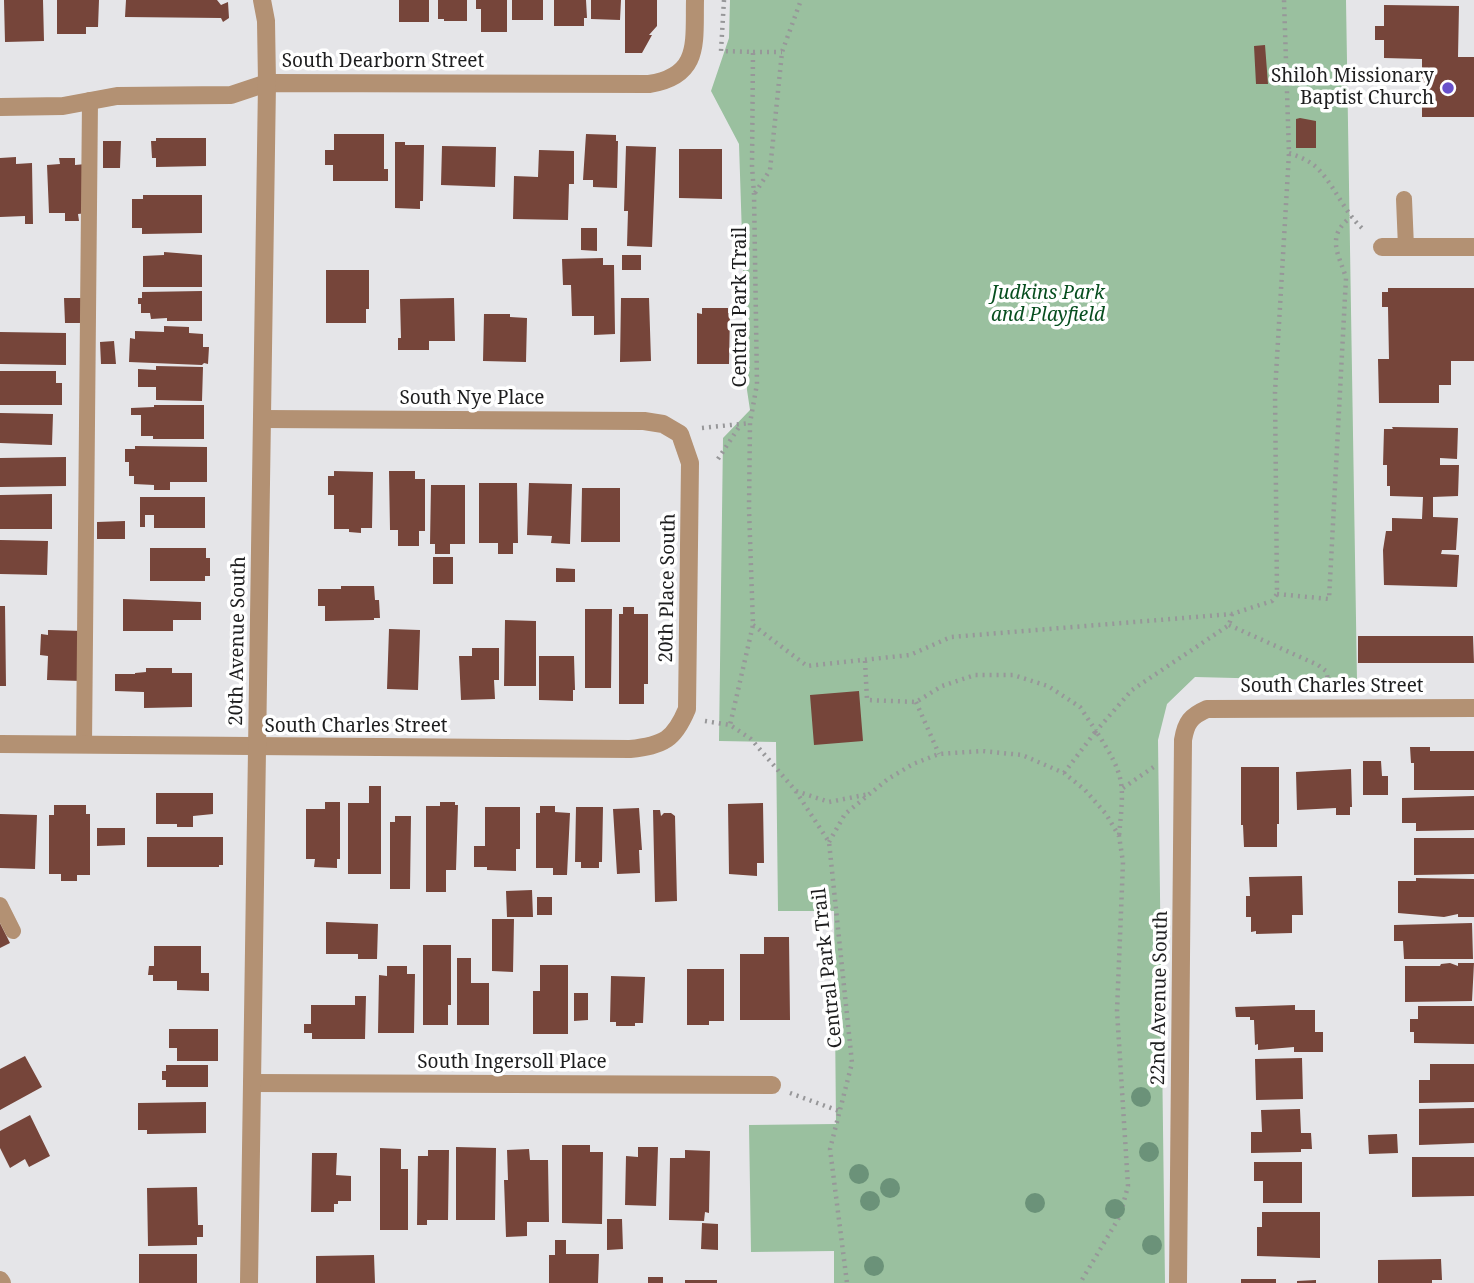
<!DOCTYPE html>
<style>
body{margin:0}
canvas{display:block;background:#e5e5e8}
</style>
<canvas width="1474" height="1283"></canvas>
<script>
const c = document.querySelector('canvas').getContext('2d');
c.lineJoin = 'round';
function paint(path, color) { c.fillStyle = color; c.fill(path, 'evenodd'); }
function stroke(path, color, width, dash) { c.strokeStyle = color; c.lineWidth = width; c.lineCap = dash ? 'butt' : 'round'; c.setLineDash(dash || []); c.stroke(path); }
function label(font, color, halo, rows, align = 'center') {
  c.font = font + ' "Noto Serif",serif'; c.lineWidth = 7; c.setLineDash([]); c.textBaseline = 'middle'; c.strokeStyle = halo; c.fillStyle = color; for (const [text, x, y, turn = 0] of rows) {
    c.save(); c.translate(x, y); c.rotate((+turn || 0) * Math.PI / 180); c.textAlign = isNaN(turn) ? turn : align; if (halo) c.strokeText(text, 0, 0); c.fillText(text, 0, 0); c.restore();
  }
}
const green = new Path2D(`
 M730 0H1346L1357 681 1195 677 1167 704 1158 740 1165 1283H834V1251L751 1252 749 1125 836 1124 834 911H778L776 742 719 741 723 438 750 410 747 390 739 144 711 91 729 38Z`);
const building = new Path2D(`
 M4 0H43L44 41 5 42Z
 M57 0H99L98 27H86V34H57Z
 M126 0H217L221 5 228 2 229 18 223 22 221 18 125 17Z
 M399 0H429V22H399Z
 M438 0H467V21H444V19H438Z
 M476 0H507V32H481V9H476Z
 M512 0H543V20H512Z
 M554 0H586L587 18H584V26H554Z
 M591 0H621L620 20 591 19Z
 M625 0H657V26L649 35H652L642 53H625Z
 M1384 5 1459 6 1458 57H1474V117H1422V59L1384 58V40H1375V26H1384Z
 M1265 45 1268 84H1256L1254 46Z
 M1300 118 1316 121V148H1296V119Z
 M334 134H384V169H388V181H333V165H325V150H334Z
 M586 134 616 135V141H618L617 188 593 187V180H583Z
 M156 138H206V166L156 167V158H152L151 141H156Z
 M103 141H121L120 168H103Z
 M395 142H405V145H424L423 201H420V209L395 208Z
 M442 146 496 147 495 187 441 185Z
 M626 146 656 147 652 247 627 246 628 211H624Z
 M679 149H722V199L679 198Z
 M539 150 574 151V184H569L568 220 513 219 514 176 538 177Z
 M16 157V164L32 163 33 224H25V216L0 217V158Z
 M59 158H75V165L86 164 87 213 78 214 79 221H65V213H49L47 165 60 164Z
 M143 195H202V233L142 234V228H132V199H143Z
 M581 228H597V251L581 250Z
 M164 252 202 255V287H143V256L164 255Z
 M622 255H641V270H622Z
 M603 258V265H614L615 334 594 335V316H572L571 285H563L562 259Z
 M326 270H369V309H366V323H326Z
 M1388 288H1474V361H1451V385H1439V403H1379L1378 359H1389L1388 307H1382V292H1388Z
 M202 291V321H167V318L151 319 150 313H141V304H138V298H142V292Z
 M64 298H81L82 323H65Z
 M454 298 455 341H429V350H398V338H401L400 299Z
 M621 298H649L651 361 620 362Z
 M702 308H728V313H730L729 364H697V313L702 314Z
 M484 314H510V317L527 318 526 362 483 361Z
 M164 326 189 327V333L203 334V347H209L208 364 204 363 202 365 129 362 130 338 135 339V331L164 332Z
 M0 332 66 333V365L0 364Z
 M114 341 116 364H101L100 342Z
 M156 366 203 367 202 401 156 400V387H138V369L156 370Z
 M0 371H56V383H62V405H0Z
 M154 405H204V439H153V436H141V415H131V408L154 407Z
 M0 413 53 414 52 445 0 443Z
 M1392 427 1458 428 1457 459 1440 458V465H1459L1458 496 1433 497V517L1458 518 1456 550H1442L1441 554 1459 555 1457 587 1384 585 1383 550 1386 531H1392V518L1422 519 1423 497 1390 496V486H1387V465H1383L1384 429H1393Z
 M135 446 207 447V482H170V490H154V485L134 484V476H129V462H125V449H135Z
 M66 457V486L0 487V458Z
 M334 471 373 472 372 528H361V533L349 532V529H334V495H328V476H334Z
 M389 471H415V479H425V531H419V546H398V530H390Z
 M479 483H517L518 543H513V554H498V543H479Z
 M529 483 572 484 570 544 551 543 552 536 527 535Z
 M431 485H465V544H450V554H435V544H430Z
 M582 488H620V542H581Z
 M52 494V529H0V495Z
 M140 497H205V528H154V515H145V527H140Z
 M125 521V539H97V522Z
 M0 540 48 541 47 575 0 574Z
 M150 548H206V558H210V576H205V581H150Z
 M433 557H453V584H433Z
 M556 568 575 569V582H556Z
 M341 586H374L375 600H379L380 618H374V620L325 621V606H318V589H341Z
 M123 599 201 602V620H173V631H123Z
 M0 606H5L6 686H0Z
 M623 607H634V614H648V684H644V704H619V614H623Z
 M585 609H612L611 688H585Z
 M505 620 536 621V686H504Z
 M389 629 420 630 418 690 387 689Z
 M48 630 84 631 82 681 47 680 48 656 40 655 41 634 48 635Z
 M1358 636H1473L1474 663H1358Z
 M472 648H499V680H494L495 699 461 700 459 656H472Z
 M539 656H574L575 690H573V701L539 700Z
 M146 668H172V673H192V707L144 708V692L115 691V674H135V673L146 672Z
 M859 691 863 741 814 745 810 695Z
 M1410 747H1430V751H1474V790H1414V763H1411Z
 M1363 761H1381L1382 776H1388V795H1363Z
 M1241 767H1279V824H1277V847H1244L1243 825H1241Z
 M1351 769 1352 807H1350V815H1336V808L1297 810 1296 772Z
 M369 786H381V874H348V803H369Z
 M156 793H213V814L193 816V827H177V824H156Z
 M1474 796V830L1416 831V823H1402V798Z
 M325 802H340V859H337V868L314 867 315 859H306V809H325Z
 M440 802H455V805H458L456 870H446V892H426V806H440Z
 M763 803 764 863H757V876L729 874 728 804Z
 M54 805H86V814H90V875H77V881H61V874H49V815H54Z
 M540 806H555V812L570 813 567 875H553V868H536V813H540Z
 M485 807H520V849H516V871L487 870V867H474V846H485Z
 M576 807H603L602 862H599V868H581V862H575Z
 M639 808 642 850H639L640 873 617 874 613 809Z
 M653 810H660L661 816 664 813H671L675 816 677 901 655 902Z
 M0 814 37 815 35 869 0 868Z
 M395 816H411L410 889H390V822H395Z
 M97 828H125V845L97 846Z
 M147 837H223V865H219V867H147Z
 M1414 838H1474V874L1414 875Z
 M1302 876 1303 915H1292V933L1256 934V931L1251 932V917H1246V896H1250L1249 877Z
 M1416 878 1474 879V917H1458V914L1444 917 1398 913V881H1416Z
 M532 890 533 917H507L506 891Z
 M537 897H552V915H537Z
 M492 919H514L513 972 492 971Z
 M326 922 378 924 377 959H358V954H326Z
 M0 923 10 943 0 948Z
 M1472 923 1473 959H1404L1403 941H1394V925Z
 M764 937H789L790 1020H740V954H764Z
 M423 945H451V1005H448V1025H423Z
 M154 946H201V973H209V991L177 990V981H153V975H148L149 966H154Z
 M457 958H471V983H489V1025H457Z
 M1450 963 1458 966V963H1474L1472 1001 1405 1002V966H1440L1441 964Z
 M540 965H568V1034H533V991H540Z
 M387 966H407V974H415L414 1033H378L379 975 387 976Z
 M687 969H724V1021H709V1025H687Z
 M611 976 645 977 643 1023H635V1026H616V1022H610Z
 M574 993H588V1020L574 1021Z
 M355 996H366L365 1039H312V1033H304V1024H311V1005H355Z
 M1295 1005V1010H1315V1032H1323V1052H1294V1047L1258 1050V1044L1255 1045 1254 1020H1250V1017H1236L1235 1007Z
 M1418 1006H1474V1044L1414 1043V1032H1410V1019H1418Z
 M169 1029H218V1061H177V1048H169Z
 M25 1056 42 1087 0 1110V1069Z
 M1302 1058 1303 1099 1256 1100 1255 1059Z
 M1430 1064H1474V1102L1419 1103V1080H1430Z
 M166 1065H208V1087H166V1080H162V1071H166Z
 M206 1102V1133L147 1134V1130H138V1103Z
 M1474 1108V1143L1419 1145V1109Z
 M1300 1109 1301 1133H1311L1312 1149H1301V1152L1251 1153V1132H1262L1261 1110Z
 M30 1115 50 1156 29 1167 25 1159 10 1168 0 1148V1131Z
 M1397 1134 1398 1153 1369 1154 1368 1135Z
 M562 1145H590V1152H603L602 1224 562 1223Z
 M456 1147 496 1148 495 1220H456Z
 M638 1147H658L656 1206 625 1205 626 1156 638 1157Z
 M380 1148 401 1149V1169H408V1230H380Z
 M529 1149 530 1160H548L549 1222H527V1236L506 1237 504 1180H508L507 1150Z
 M428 1150H449L448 1220H427V1225H417L418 1156H428Z
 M685 1150 710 1151 709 1213 705 1212 704 1221 669 1220 670 1158H685Z
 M312 1153H337L336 1175 351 1176V1201H338V1204H334V1212H311Z
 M1412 1157H1474V1196L1412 1197Z
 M1254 1162H1302V1203H1263V1181H1254Z
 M197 1187 198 1225H203V1237H197V1245L148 1246 147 1188Z
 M1262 1212H1320V1258L1257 1256V1227H1262Z
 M607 1219H622L623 1249 607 1250Z
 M702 1223 718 1224V1250L701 1249Z
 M555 1240H566V1254H599L598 1283H549V1255H555Z
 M139 1254H197V1283H139Z
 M374 1255 375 1283H316V1256Z
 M1441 1259 1442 1280H1432V1283H1378V1260Z
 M648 1277H663V1283H648Z
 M1241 1279H1276V1283H1241Z
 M685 1280H717V1283H685Z
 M1316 1280V1283H1297V1281Z`);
const path = new Path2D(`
 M724 0 721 51 753 52 752 166 754 194 757 384 750 423 749 509 753 625 730 725
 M753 52H782
 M1289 153C1300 157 1311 161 1319 170 1336 188 1344 212 1363 229
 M755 193 770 170 782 52 801 0
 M702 428 750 423
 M718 459 741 424
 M1277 594 1329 599 1346 278C1339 254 1325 237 1351 217
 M753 625 807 666 910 655 951 637 1232 614 1272 601 1277 594 1275 392 1289 153 1284 0
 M1229 625 1318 665 1326 671 1330 687
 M865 661 867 700 916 702 942 686 975 675H1013L1048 686 1080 707 1096 731 1132 690 1229 625 1232 614
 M916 702 939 754
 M705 721 730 725 751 739 795 790 829 842 852 1063 830 1149 847 1283
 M1064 773 1096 731C1126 777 1124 783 1119 836
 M1123 788 1155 766
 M796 791 829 802 869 794
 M829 842 845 814 888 779 913 764 939 754 982 751 1022 755 1064 773 1085 790 1106 814 1119 836 1123 862 1117 1011 1128 1186 1120 1216 1080 1283
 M790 1093 839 1111`);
const service = new Path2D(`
 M1404 199 1406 247
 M84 745 90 100
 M0 905 13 931`);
const minor = new Path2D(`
 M0 107 63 106 117 96 231 95 267 83 649 84C701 76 694 42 695 0
 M1382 247H1474
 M0 744 630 749C664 745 674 740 687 709L690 463 680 434 663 424 644 421 262 419
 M252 1083 772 1085
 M0 1280 2 1283
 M1178 1283 1183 740C1186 722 1191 716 1207 709L1474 708`);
const tertiary = new Path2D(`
 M249 1283 267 83 266 21 262 0`);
const trees = [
 [1141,1097],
 [1149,1152],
 [859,1174],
 [890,1188],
 [870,1201],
 [1035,1203],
 [1115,1209],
 [1152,1245],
 [874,1266]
];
const markers = [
 [1448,88,7,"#6851cb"]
];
const streetNames = [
 ["South Dearborn Street",383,62],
 ["Central Park Trail",741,307,-90],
 ["South Nye Place",472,399],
 ["20th Place South",668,588,-89],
 ["20th Avenue South",238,641,-89],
 ["South Charles Street",1332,687],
 ["South Charles Street",356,727],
 ["Central Park Trail",828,968,-96],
 ["22nd Avenue South",1160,998,-89],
 ["South Ingersoll Place",512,1063]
];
const poiNames = [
 ["Shiloh Missionary",1434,77],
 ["Baptist Church",1434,99]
];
const parkNames = [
 ["Judkins Park",1048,294],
 ["and Playfield",1048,316]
];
paint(green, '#9ac09f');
paint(building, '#76453a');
stroke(path, '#979799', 4.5, [2, 5]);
stroke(service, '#b39173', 16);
stroke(minor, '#b39173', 18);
stroke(tertiary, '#b39173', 18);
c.fillStyle = '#6b9279';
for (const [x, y] of trees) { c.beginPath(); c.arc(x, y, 10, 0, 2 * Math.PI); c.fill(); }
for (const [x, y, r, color] of markers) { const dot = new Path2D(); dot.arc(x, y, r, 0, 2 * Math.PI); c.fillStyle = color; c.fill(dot); stroke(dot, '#fff', 2.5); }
label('19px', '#1e1e1f', '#fff', streetNames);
label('19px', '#1e1e1f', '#fff', poiNames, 'right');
label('italic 19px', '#074e1f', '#fff', parkNames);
</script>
